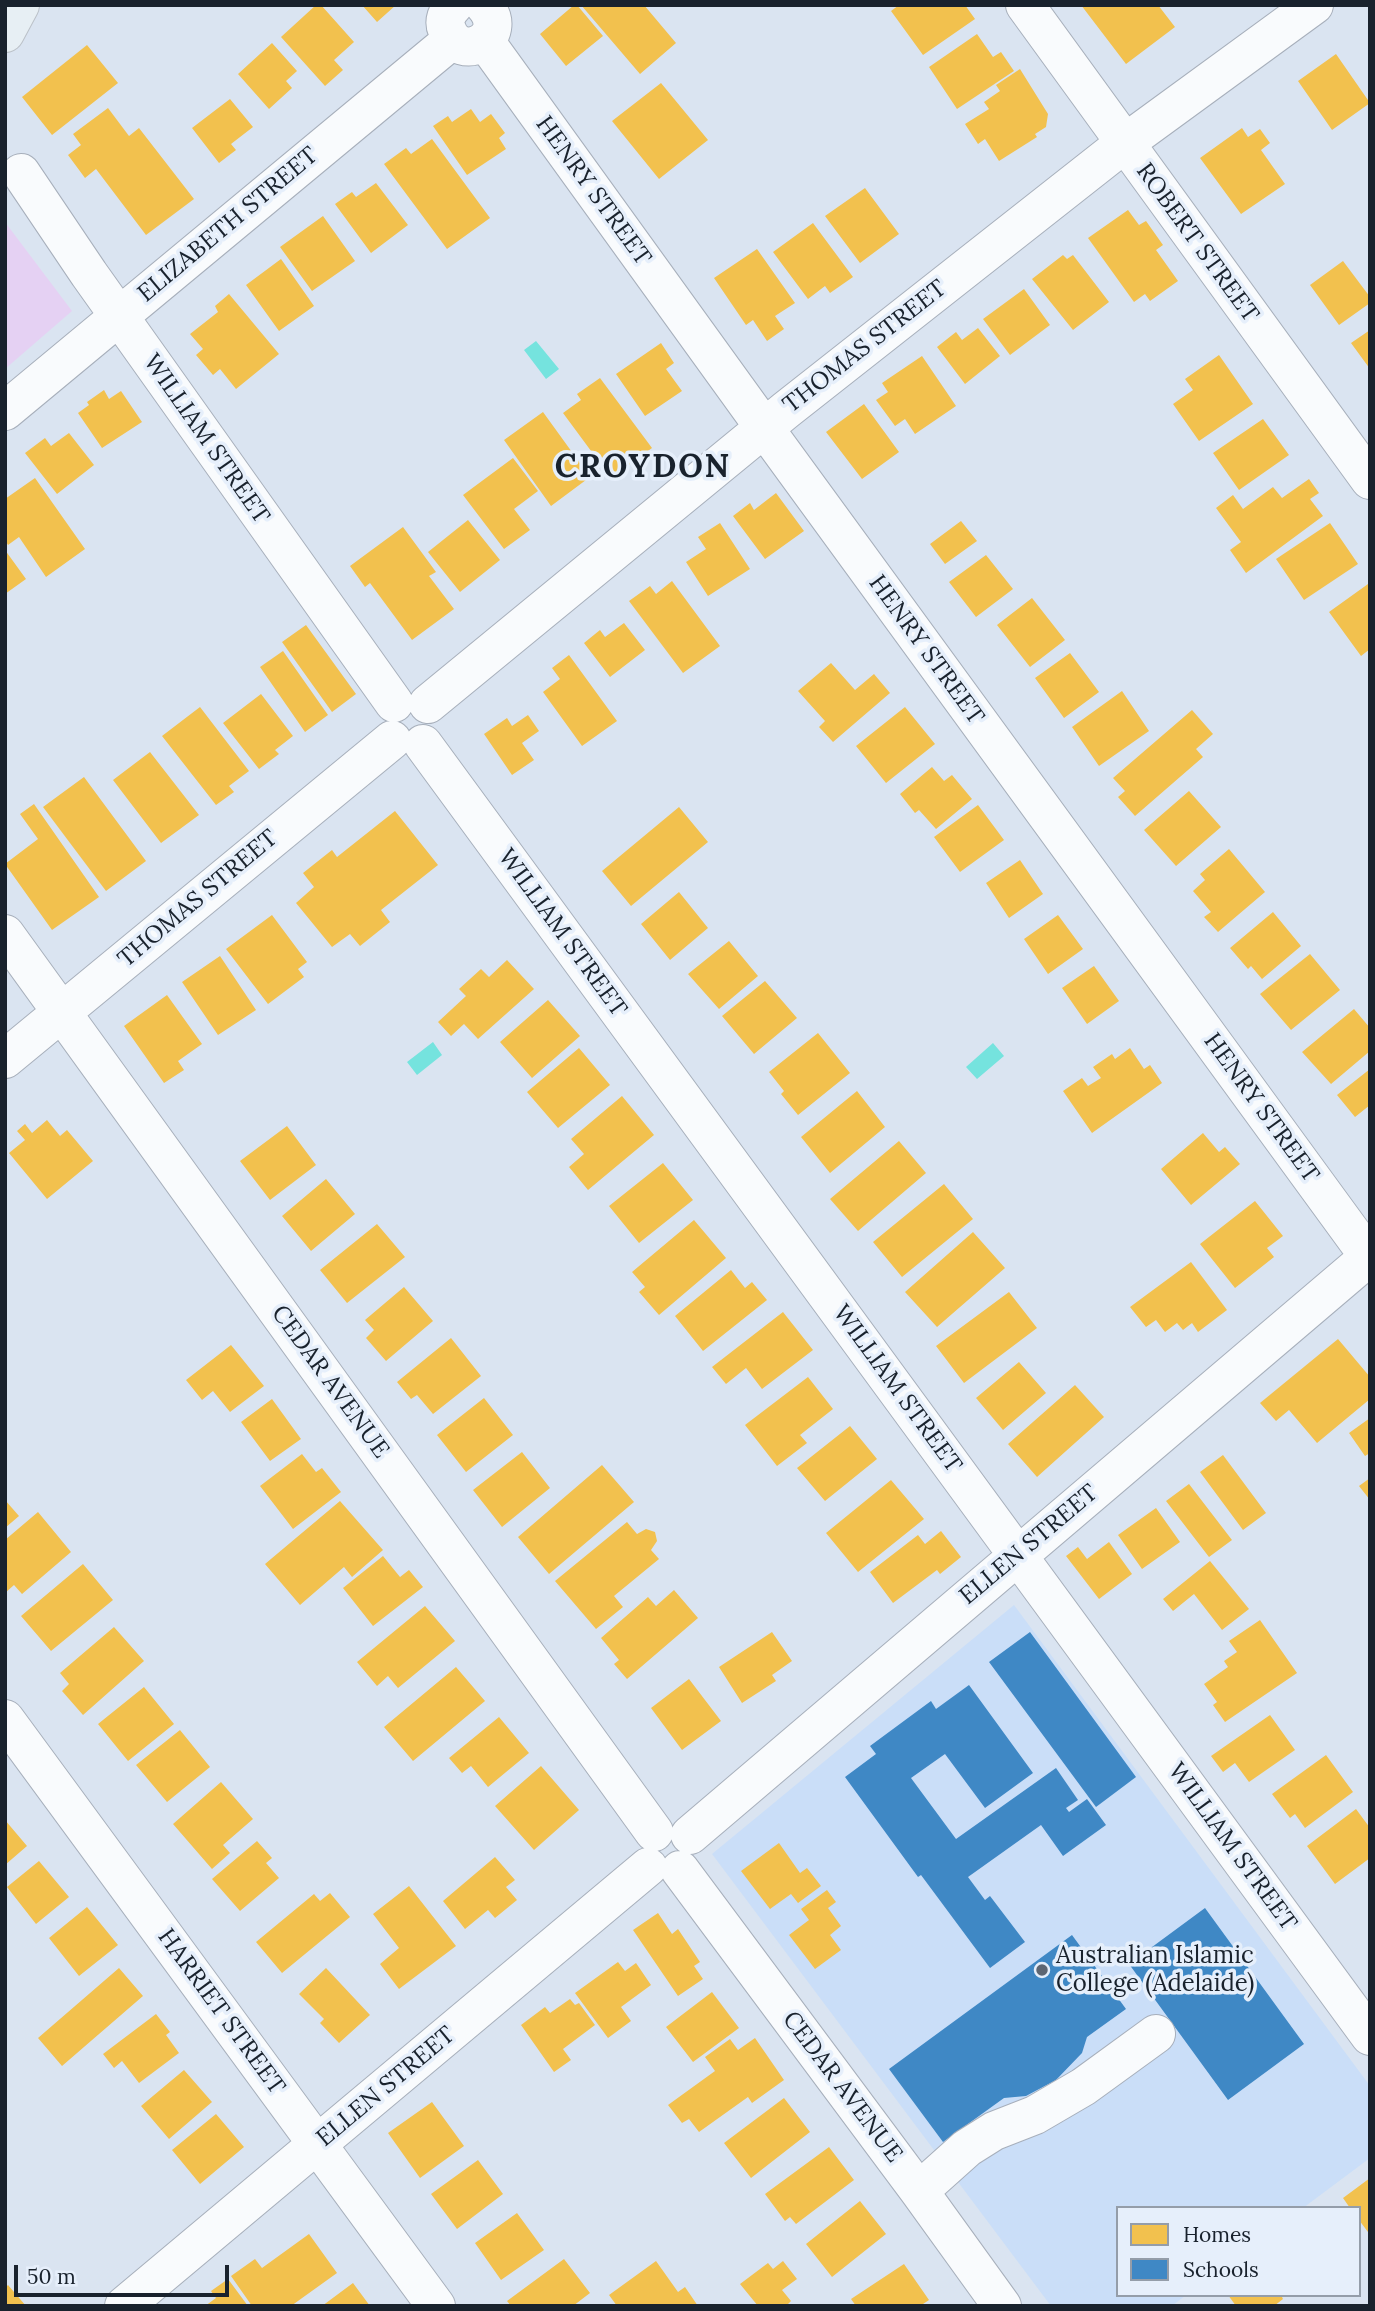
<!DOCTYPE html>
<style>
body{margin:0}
#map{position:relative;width:1375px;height:2311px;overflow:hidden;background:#dae4f1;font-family:Lora,serif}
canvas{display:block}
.frame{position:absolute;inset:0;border:7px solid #19222d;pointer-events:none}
.legend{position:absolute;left:1116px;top:2206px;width:245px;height:91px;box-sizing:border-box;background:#e6effb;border:2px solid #949da9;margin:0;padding:9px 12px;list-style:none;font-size:21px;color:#19222d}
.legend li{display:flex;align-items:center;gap:14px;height:35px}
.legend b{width:35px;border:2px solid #949da9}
.scale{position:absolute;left:14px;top:2265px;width:215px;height:32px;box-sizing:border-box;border:4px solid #19222d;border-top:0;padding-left:9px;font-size:21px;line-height:24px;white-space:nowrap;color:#19222d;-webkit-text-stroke:5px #e6effb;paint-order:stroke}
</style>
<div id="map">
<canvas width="1375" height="2311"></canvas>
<div class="frame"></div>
<ul class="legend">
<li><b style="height:19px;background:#f2c14e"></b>Homes</li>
<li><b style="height:19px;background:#3f88c5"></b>Schools</li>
</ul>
<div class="scale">50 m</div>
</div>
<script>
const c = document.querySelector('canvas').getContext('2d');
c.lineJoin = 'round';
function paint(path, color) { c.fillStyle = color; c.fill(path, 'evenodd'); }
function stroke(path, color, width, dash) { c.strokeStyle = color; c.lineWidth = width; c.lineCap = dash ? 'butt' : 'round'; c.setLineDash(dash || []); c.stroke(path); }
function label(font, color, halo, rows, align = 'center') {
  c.font = font + ' Lora,serif'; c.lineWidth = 7; c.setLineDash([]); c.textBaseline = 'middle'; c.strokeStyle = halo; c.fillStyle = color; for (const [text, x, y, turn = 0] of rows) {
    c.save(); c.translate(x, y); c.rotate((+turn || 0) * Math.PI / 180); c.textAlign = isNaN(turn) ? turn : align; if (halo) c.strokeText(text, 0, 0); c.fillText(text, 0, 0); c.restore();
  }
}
const built = new Path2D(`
 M1014 1605 1370 2086V2158L1303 2208H1118V2295H1186L1172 2306H1051L712 1854Z`);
const green = new Path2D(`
 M5 222 72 311 5 369Z`);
const water = new Path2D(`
 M536 341 559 369 546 379 524 350Z
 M433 1042 442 1055 417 1075 407 1062Z
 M993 1043 1004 1056 977 1079 966 1067Z`);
const homes = new Path2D(`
 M316 5H321L354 42 334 60 343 70 325 86 281 37Z
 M362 5H396L377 22Z
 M574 5H577L603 36 566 66 540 34Z
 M581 5H644L676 43 640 74Z
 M899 5H965L975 19 923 55 891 11Z
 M1081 5H1158L1175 27 1126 64Z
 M977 34 993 57 1001 52 1014 71 957 109 929 67Z
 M272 43 297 71 286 81 292 88 269 109 238 74Z
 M87 45 118 83 52 135 22 97Z
 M1336 54 1370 103 1332 130 1298 81Z
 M1020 69 1048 114 1046 127 1035 134 1037 137 999 161 985 139 978 144 965 124 989 109 984 102 1000 91 996 85Z
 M661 83 708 140 659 179 612 121Z
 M230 99 253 127 231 144 236 150 219 163 192 128Z
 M108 108 129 136 139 128 194 199 146 235 96 169 85 178 68 155 81 145 73 134Z
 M471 109 480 122 491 114 505 133 499 138 506 149 467 175 433 126 448 116 452 122Z
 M1242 128 1248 137 1260 129 1270 143 1261 150 1285 184 1241 214 1200 158Z
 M432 139 490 218 447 249 384 164 406 148 411 154Z
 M376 183 408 225 371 253 335 204 352 192 356 197Z
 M865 188 899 234 860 263 825 216Z
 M1128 210 1139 225 1146 221 1163 245 1156 250 1178 281 1150 301 1145 294 1134 302 1088 238Z
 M323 216 355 261 312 291 280 247Z
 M813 223 853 277 830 293 825 286 808 299 773 252Z
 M757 249 795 303 775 316 784 329 767 341 753 320 746 325 714 278Z
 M1063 255 1067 259 1073 255 1109 302 1073 330 1032 279Z
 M281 259 314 306 279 331 246 285Z
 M1343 261 1370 297V303L1339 325 1310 285Z
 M1024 289 1050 325 1010 355 983 319Z
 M229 294 279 354 236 389 220 369 213 375 196 355 203 349 190 334 218 312 215 306Z
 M978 328 1000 356 965 384 937 347 956 332 962 340Z
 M1370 330V369L1351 343Z
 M661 343 674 363 666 369 682 391 645 416 616 374Z
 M1219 355 1253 404 1199 441 1173 404 1193 390 1185 379Z
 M922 356 956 406 915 434 905 419 895 426 876 400 888 392 882 383Z
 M600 378 652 448 611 478 563 413 581 400 577 394Z
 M104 390 109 399 121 391 142 422 102 448 78 413 89 405 87 402Z
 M864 404 899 452 862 479 826 432Z
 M543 412 590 477 551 506 504 440Z
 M1263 419 1289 455 1239 490 1213 453Z
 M69 433 94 465 57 494 25 453 45 438 51 446Z
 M513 458 538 491 514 509 530 530 504 549 463 495Z
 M35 478 85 549 46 577 19 537 8 545 5 540V499Z
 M1309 479 1319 493 1310 499 1323 516 1246 573 1230 550 1241 542 1216 508 1233 495 1243 509 1273 487 1282 498Z
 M776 493 804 531 765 559 733 516 750 503 754 510Z
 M468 520 500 560 460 592 428 552Z
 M961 521 977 541 945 564 930 544Z
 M720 523 750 569 708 596 686 562 706 549 698 537Z
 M1330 523 1358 564 1304 600 1276 559Z
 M403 527 436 572 429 576 454 609 412 640 370 583 365 587 350 566Z
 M5 550 26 579 5 594Z
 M986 555 1013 589 976 617 949 582Z
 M672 581 720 646 683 673 629 601 650 586 656 594Z
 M1368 584 1370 649 1361 656 1329 612Z
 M1032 598 1065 640 1030 667 997 625Z
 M624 623 645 650 610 677 584 643 600 630 605 637Z
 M306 625 356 694 332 712 282 642Z
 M283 651 328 715 305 732 260 667Z
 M1070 653 1099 692 1064 718 1035 678Z
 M569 655 617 721 582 746 543 692 560 679 552 668Z
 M831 663 855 690 874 674 890 693 833 742 819 727 825 721 798 691Z
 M1122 691 1149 731 1099 766 1072 727Z
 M261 694 293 736 275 750 279 754 259 769 223 723Z
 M200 707 249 771 229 786 234 792 216 805 162 736Z
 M905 707 935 744 886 783 856 746Z
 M1192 710 1213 734 1196 749 1203 757 1135 816 1118 797 1125 791 1113 778Z
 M528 715 539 731 522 743 534 760 512 775 484 734 507 718 512 726Z
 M150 752 199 815 161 843 113 780Z
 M932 767 944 781 952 775 972 799 936 829 919 810 915 813 900 794Z
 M84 777 146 861 106 891 43 807Z
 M1189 791 1221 827 1176 866 1144 830Z
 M34 804 99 897 52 930 5 864 38 839 20 814Z
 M978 805 1004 840 960 872 934 837Z
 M679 807 708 842 631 906 602 871Z
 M395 811 438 865 381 910 390 922 360 946 350 934 332 947 296 903 314 887 303 873 332 850 337 857Z
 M1229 849 1265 892 1218 932 1204 917 1211 912 1193 891 1205 880 1200 874Z
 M1020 860 1043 894 1009 918 986 883Z
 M679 892 708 928 670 960 641 924Z
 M1273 912 1301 946 1262 979 1251 966 1248 969 1230 948Z
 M272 915 307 962 298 969 304 977 268 1004 226 949Z
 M1058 915 1083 949 1048 974 1024 939Z
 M729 941 758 976 719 1009 688 974Z
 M1310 954 1340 990 1291 1030 1260 994Z
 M220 956 256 1010 218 1035 182 982Z
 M507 960 534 989 478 1039 464 1024 451 1036 438 1022 466 996 459 989 481 969 489 977Z
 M1094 966 1119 1001 1087 1024 1062 988Z
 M765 981 797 1018 754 1054 722 1016Z
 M167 995 202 1044 178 1061 184 1070 164 1083 124 1026Z
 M548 1000 580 1036 532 1078 500 1042Z
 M1354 1009 1370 1028V1051L1331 1084 1302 1052Z
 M818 1033 850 1073 798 1115 781 1094 784 1091 769 1072Z
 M579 1048 610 1085 558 1128 527 1092Z
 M1130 1048 1144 1069 1150 1065 1162 1083 1092 1133 1063 1091 1082 1078 1088 1086 1101 1078 1093 1067 1112 1054 1115 1059Z
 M1370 1069V1105L1355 1117 1337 1095Z
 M857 1091 885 1127 830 1173 801 1137Z
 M622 1096 654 1135 588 1190 569 1167 584 1154 571 1139Z
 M47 1120 60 1136 67 1130 93 1161 47 1199 9 1153 25 1140 17 1131 25 1124 32 1133Z
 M287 1126 316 1165 270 1200 240 1161Z
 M1203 1133 1219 1152 1225 1147 1240 1164 1191 1205 1161 1169Z
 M899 1141 926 1173 858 1231 830 1199Z
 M663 1163 693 1200 639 1243 609 1206Z
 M326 1179 355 1214 311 1251 282 1216Z
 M944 1184 973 1219 902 1277 873 1242Z
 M1255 1201 1283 1236 1267 1248 1274 1257 1235 1288 1200 1244Z
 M694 1220 726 1258 659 1315 639 1292 645 1287 632 1272Z
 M377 1224 405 1257 347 1303 320 1270Z
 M973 1232 1005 1268 937 1327 905 1292Z
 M1191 1262 1227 1310 1198 1332 1192 1323 1183 1330 1177 1323 1165 1332 1156 1320 1146 1327 1130 1307Z
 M731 1270 745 1288 752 1282 767 1300 703 1351 675 1316Z
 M404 1287 433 1321 386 1361 366 1338 374 1330 365 1320Z
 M1009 1292 1037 1328 964 1383 936 1346Z
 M783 1312 813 1350 762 1389 746 1368 726 1384 712 1367Z
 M451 1338 481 1376 433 1414 417 1395 411 1399 397 1382Z
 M1338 1339 1370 1377V1399L1317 1443 1289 1410 1276 1421 1260 1403Z
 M231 1345 264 1386 230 1412 213 1391 202 1400 186 1380Z
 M1019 1362 1046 1393 1003 1430 976 1398Z
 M808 1377 833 1409 800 1435 807 1443 777 1466 745 1425Z
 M1075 1385 1104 1417 1037 1477 1008 1444Z
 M484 1398 513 1435 466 1472 437 1435Z
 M272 1399 301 1439 270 1461 241 1422Z
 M1370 1418V1453L1365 1456 1349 1433Z
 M850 1426 877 1459 825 1501 797 1468Z
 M522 1452 550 1488 502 1527 473 1490Z
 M302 1454 316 1472 322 1468 341 1492 293 1529 260 1486Z
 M1223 1455 1266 1513 1243 1530 1200 1472Z
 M602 1465 634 1502 549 1574 518 1537Z
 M1370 1478V1500L1359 1486Z
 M891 1480 924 1519 858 1572 826 1533Z
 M1189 1484 1232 1540 1209 1557 1166 1501Z
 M5 1500 19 1516 5 1528Z
 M340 1501 383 1550 352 1577 344 1567 300 1605 265 1564Z
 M1156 1508 1180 1542 1142 1569 1118 1535Z
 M38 1512 71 1552 22 1594 14 1585 5 1593V1540Z
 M627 1522 637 1534 646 1529 655 1532 657 1541 651 1550 659 1559 614 1596 623 1607 596 1629 555 1581Z
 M941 1531 961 1557 940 1574 937 1570 893 1603 870 1572 918 1535 925 1544Z
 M1109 1542 1132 1574 1099 1599 1066 1556 1078 1547 1087 1559Z
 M383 1556 400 1577 409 1570 423 1587 373 1626 343 1588Z
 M1210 1561 1249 1609 1222 1630 1194 1594 1173 1611 1163 1599Z
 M83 1564 113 1600 51 1651 21 1616Z
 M674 1590 698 1618 627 1679 614 1664 619 1660 601 1638 648 1597 656 1606Z
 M425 1606 455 1641 398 1688 388 1676 377 1686 357 1662Z
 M1260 1620 1297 1673 1225 1722 1213 1705 1217 1702 1204 1684 1228 1667 1224 1661 1237 1652 1229 1641Z
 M114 1627 144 1661 83 1715 62 1691 69 1684 60 1673Z
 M772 1632 792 1661 772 1675 776 1681 742 1703 719 1667Z
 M456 1667 485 1701 413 1761 384 1727Z
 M689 1679 721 1721 682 1750 651 1708Z
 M144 1687 174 1724 128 1761 98 1724Z
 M1270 1715 1295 1750 1249 1782 1235 1763 1223 1772 1211 1756Z
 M499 1717 529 1753 488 1787 471 1766 462 1773 449 1758Z
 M180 1730 210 1767 167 1802 136 1765Z
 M1326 1755 1353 1792 1305 1828 1295 1814 1290 1818 1272 1794Z
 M541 1766 579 1810 534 1850 495 1806Z
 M221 1782 253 1819 223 1845 230 1853 212 1869 173 1824Z
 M1356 1809 1370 1828V1858L1335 1884 1307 1846Z
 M5 1820 27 1846 5 1865Z
 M257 1841 272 1858 266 1863 279 1878 240 1911 212 1879Z
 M779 1843 800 1873 807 1868 821 1886 798 1903 791 1894 770 1909 741 1871Z
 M495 1857 515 1880 506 1887 517 1900 495 1918 488 1910 465 1929 443 1901Z
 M39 1861 69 1897 36 1924 7 1887Z
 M409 1886 456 1946 399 1989 380 1964 399 1948 373 1914Z
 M827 1890 836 1902 828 1908 841 1926 830 1935 841 1950 815 1969 789 1935 809 1920 801 1909Z
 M330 1893 350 1917 282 1973 256 1942 314 1894 320 1901Z
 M87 1907 118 1945 79 1976 49 1938Z
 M658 1913 672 1934 678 1929 700 1962 694 1966 703 1979 678 1996 633 1930Z
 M618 1962 625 1971 636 1963 651 1985 621 2007 631 2021 608 2038 575 1993Z
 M119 1968 143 1996 62 2066 38 2038Z
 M326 1968 370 2015 339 2043 320 2023 324 2019 299 1994Z
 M712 1992 739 2028 693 2062 666 2027Z
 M570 1999 575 2005 579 2003 595 2025 563 2049 571 2060 554 2072 521 2025 545 2007 550 2013Z
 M156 2014 170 2032 166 2035 179 2053 139 2083 122 2061 114 2068 103 2054Z
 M755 2038 784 2080 752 2103 748 2097 699 2132 689 2119 682 2123 668 2105 715 2071 705 2057 730 2039 738 2050Z
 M184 2070 212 2102 169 2139 141 2106Z
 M784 2098 810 2132 751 2178 724 2143Z
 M432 2102 464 2146 420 2178 388 2133Z
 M216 2114 244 2147 200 2184 172 2150Z
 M829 2147 854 2180 796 2224 790 2217 785 2221 765 2194Z
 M478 2160 503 2194 457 2229 431 2194Z
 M1370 2178V2230L1368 2232 1359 2220V2208H1350L1343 2198Z
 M860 2201 886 2234 832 2277 806 2244Z
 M517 2213 544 2250 501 2280 475 2243Z
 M309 2234 337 2273 291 2306H252L231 2276 255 2259 262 2268Z
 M564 2259 590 2293 573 2306H511L507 2301Z
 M656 2261 678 2292 685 2287 698 2306H617L609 2295Z
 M783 2261 797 2279 782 2290 791 2301 786 2306H758L740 2284 768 2263 773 2269Z
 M904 2264 929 2300 920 2306H856L851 2299Z
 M228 2279 248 2306H205L216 2298 211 2291Z
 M353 2283 370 2306H322Z
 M8 2285 26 2306H5V2288Z
 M1228 2295H1281L1283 2299 1274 2306H1236Z`);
const schools = new Path2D(`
 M1030 1632 1136 1777 1096 1807 989 1662Z
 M969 1685 1033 1773 985 1808 945 1754 911 1778 956 1839 1056 1768 1078 1800 1066 1808 1069 1812 1087 1799 1106 1825 1063 1856 1041 1825 968 1877 985 1900 990 1896 1025 1942 990 1968 921 1875 918 1877 845 1777 876 1754 870 1746 931 1701 936 1709Z
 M1205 1908 1304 2044 1228 2100 1129 1964Z
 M1072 1935 1126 2009 1087 2037 1082 2053 1056 2080 1026 2096 1004 2098 943 2142 889 2069Z`);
const minor = new Path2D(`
 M454 5C447 12 443 21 447 30 459 65 513 38 484 5
 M1025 5 1370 480
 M485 41 776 444 1370 1258
 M21 173 89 274 394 703
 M5 411 452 40
 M428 704 786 410 1125 143 1314 5
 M423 744 1370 2036
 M5 934 654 1832
 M5 1059 392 740
 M5 1719 436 2306
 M690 1835 1369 1257
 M680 1870 919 2191 1002 2306
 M919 2191 967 2148 994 2131 1035 2115 1083 2087 1156 2034
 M124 2306 648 1867`);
const major = new Path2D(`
 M5 33 20 5`);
const markers = [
 [1042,1970,7,"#5d6672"]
];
const streetNames = [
 ["HENRY STREET",593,191,54],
 ["ELIZABETH STREET",228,225,-40],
 ["ROBERT STREET",1197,243,54],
 ["THOMAS STREET",865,347,-38],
 ["WILLIAM STREET",206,439,55],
 ["HENRY STREET",926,650,54],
 ["THOMAS STREET",198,899,-40],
 ["WILLIAM STREET",562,933,54],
 ["HENRY STREET",1261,1108,54],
 ["CEDAR AVENUE",330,1382,54],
 ["WILLIAM STREET",897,1389,54],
 ["ELLEN STREET",1029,1545,-40],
 ["WILLIAM STREET",1232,1847,54],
 ["HARRIET STREET",221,2012,54],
 ["ELLEN STREET",386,2087,-40],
 ["CEDAR AVENUE",842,2087,53]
];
const poiNames = [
 ["Australian Islamic",1056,1956],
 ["College (Adelaide)",1056,1984]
];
const districtNames = [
 ["CROYDON",643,468]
];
paint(built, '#cadef8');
paint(green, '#e5d1f3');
paint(water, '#75e3de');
paint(homes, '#f2c14e');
paint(schools, '#3f88c5');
stroke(minor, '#a7afbb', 40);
stroke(major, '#bbc1c8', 40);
stroke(minor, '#f9fbfd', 38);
stroke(major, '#e7eff4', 38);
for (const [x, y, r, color] of markers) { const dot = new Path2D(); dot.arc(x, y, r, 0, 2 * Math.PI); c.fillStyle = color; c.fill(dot); stroke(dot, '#e6effb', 2.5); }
label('24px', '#19222d', '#e6effb', streetNames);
label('24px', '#19222d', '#e6effb', poiNames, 'left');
c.letterSpacing = '2px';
label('bold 32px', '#19222d', '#e6effb', districtNames);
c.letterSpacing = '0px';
</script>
